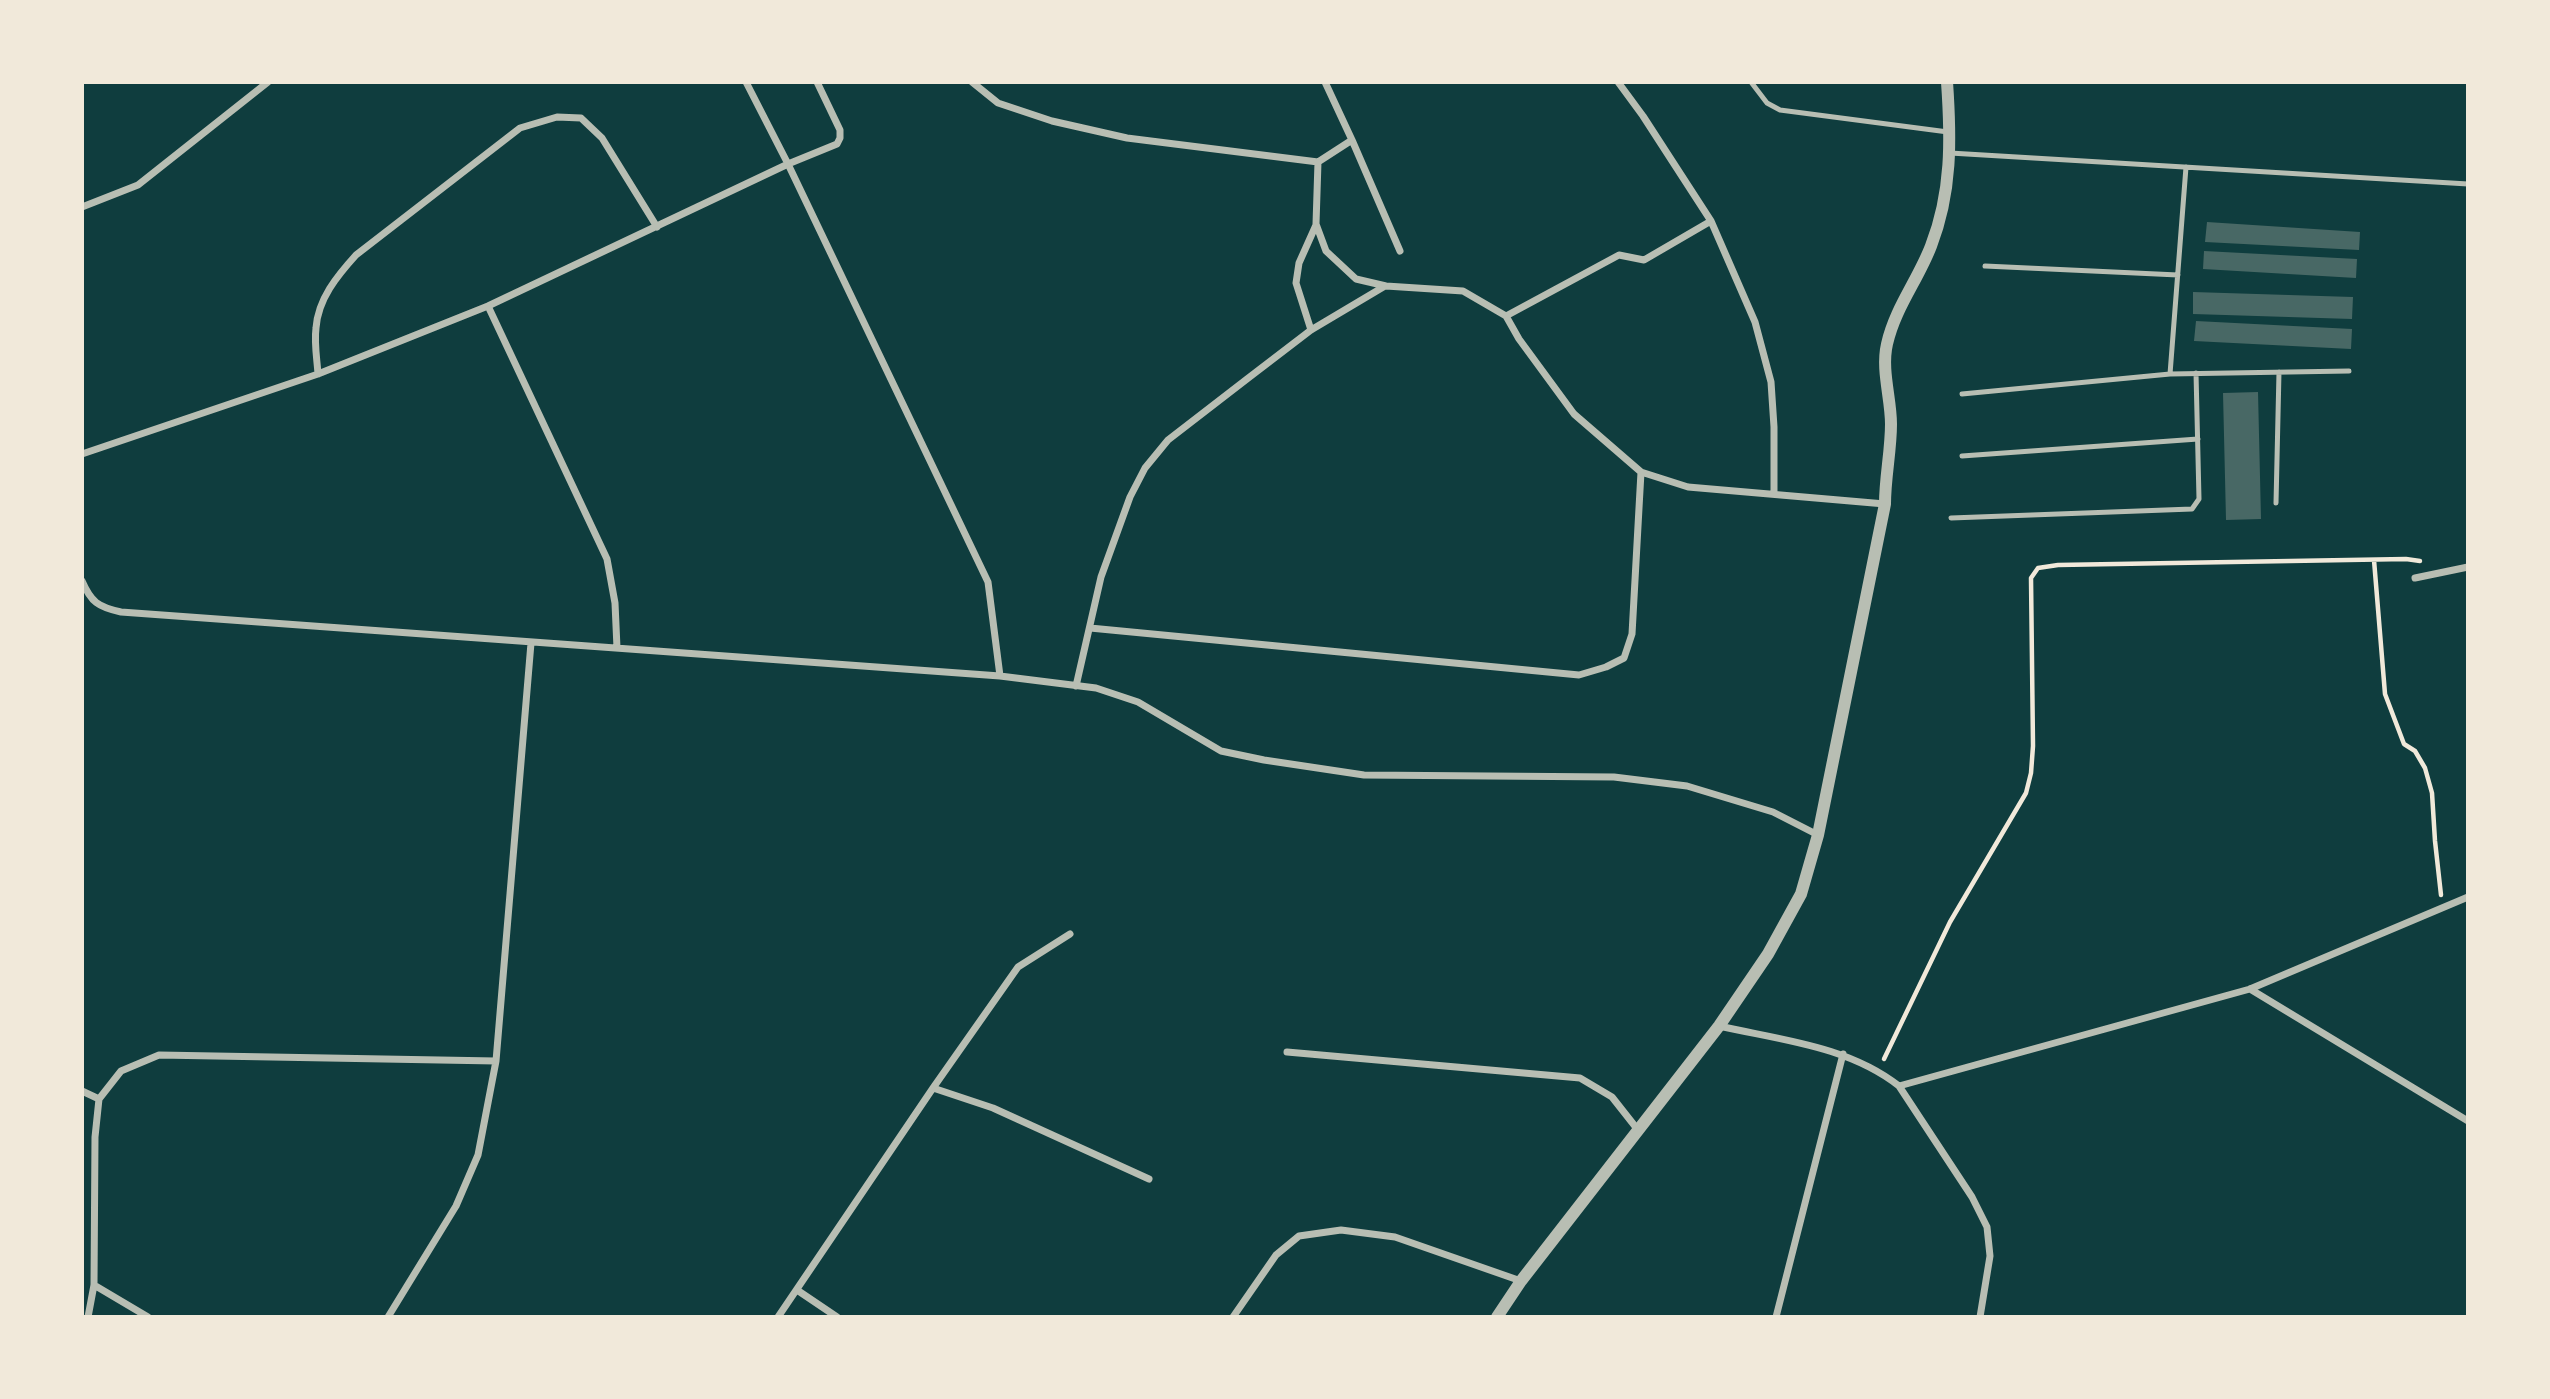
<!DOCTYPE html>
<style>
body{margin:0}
#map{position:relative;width:2550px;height:1399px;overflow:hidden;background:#0f3d3e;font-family:Overpass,sans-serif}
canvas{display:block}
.frame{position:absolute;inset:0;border:84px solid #f1e9da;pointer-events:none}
</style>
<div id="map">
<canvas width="2550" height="1399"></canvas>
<div class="frame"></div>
</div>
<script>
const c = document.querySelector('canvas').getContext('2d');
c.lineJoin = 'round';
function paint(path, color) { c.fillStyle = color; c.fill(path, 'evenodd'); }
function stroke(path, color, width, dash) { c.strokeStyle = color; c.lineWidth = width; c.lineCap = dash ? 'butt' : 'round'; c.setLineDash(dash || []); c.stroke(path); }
const building = new Path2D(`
 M2207 222 2360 232 2359 250 2205 242Z
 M2204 251 2357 259 2356 278 2203 269Z
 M2193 292 2353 297 2352 319 2193 314Z
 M2196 321 2352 329 2351 349 2194 341Z
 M2258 392 2261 519 2226 520 2223 393Z`);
const path = new Path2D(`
 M2374 560 2385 694 2404 744 2415 751 2425 768 2432 793 2435 841 2441 895
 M1884 1059 1950 922 2026 793 2031 773 2033 746 2031 578 2038 568 2058 565 2406 559 2420 561`);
const service = new Path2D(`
 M1751 82 1767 103 1780 110 1948 132
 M1950 153 2468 184
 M1985 266 2178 275
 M2170 374 2349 371
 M1962 394 2170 374 2186 167
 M1962 456 2198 439
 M2276 503 2279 372
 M1951 518 2192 509 2199 499 2196 373`);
const minor = new Path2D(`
 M746 82 788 164 988 582 1000 676
 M972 82 998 103 1052 121 1127 138 1318 162 1352 140 1325 82
 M1618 82 1643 116 1711 221 1755 322 1771 382 1774 427V494
 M1352 140 1400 251
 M1318 162 1316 224 1326 251 1356 279 1386 286 1463 291 1506 316 1519 339 1574 414 1641 472 1688 487 1885 504
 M82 207 138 185 268 82
 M488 306 607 559 615 603 617 648
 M1506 316 1619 255 1644 260 1711 221
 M1311 330 1296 283 1299 263 1316 225
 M318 374C317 359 314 343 316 328 318 299 337 276 356 255L520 128 557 117 581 118 602 138 657 227
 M82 454 318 374 488 306 788 164 837 144 840 138V130L817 82
 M2415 578 2468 567
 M82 581C91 602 98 607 121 612L1000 676 1096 688 1138 702 1221 751 1264 760 1364 775 1614 777 1687 786 1773 812 1818 835
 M1090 628 1579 675 1606 667 1624 658 1632 634 1641 472
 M1076 686 1101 577 1130 497 1145 468 1168 440 1247 379 1311 330 1385 286
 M2250 989 2468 1121
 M1719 1026C1781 1040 1848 1046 1899 1086L2250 989 2468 897
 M1287 1052 1580 1078 1612 1097 1638 1130
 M1899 1086 1972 1197 1987 1227 1990 1256 1980 1317
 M933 1088 993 1108 1149 1179
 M82 1091 99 1099
 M94 1285 148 1317
 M797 1290 837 1317
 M88 1317 94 1285 95 1137 99 1099 121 1071 159 1055 496 1061
 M388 1317 456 1206 478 1155 496 1061 531 643
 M778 1317 933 1088 1018 967 1070 934
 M1233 1317 1276 1255 1299 1236 1341 1230 1395 1237 1521 1281
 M1776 1317 1843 1054`);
const tertiary = new Path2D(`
 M1497 1317 1521 1281 1719 1026 1768 954 1801 894 1818 835 1885 504C1885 477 1891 451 1891 424 1891 398 1881 370 1887 344 1895 308 1918 280 1931 246 1952 192 1951 139 1947 82`);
paint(building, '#486865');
stroke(path, '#f1e9da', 4.5);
stroke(service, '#b8beb3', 5);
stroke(minor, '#b8beb3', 7);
stroke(tertiary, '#b8beb3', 12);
</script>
